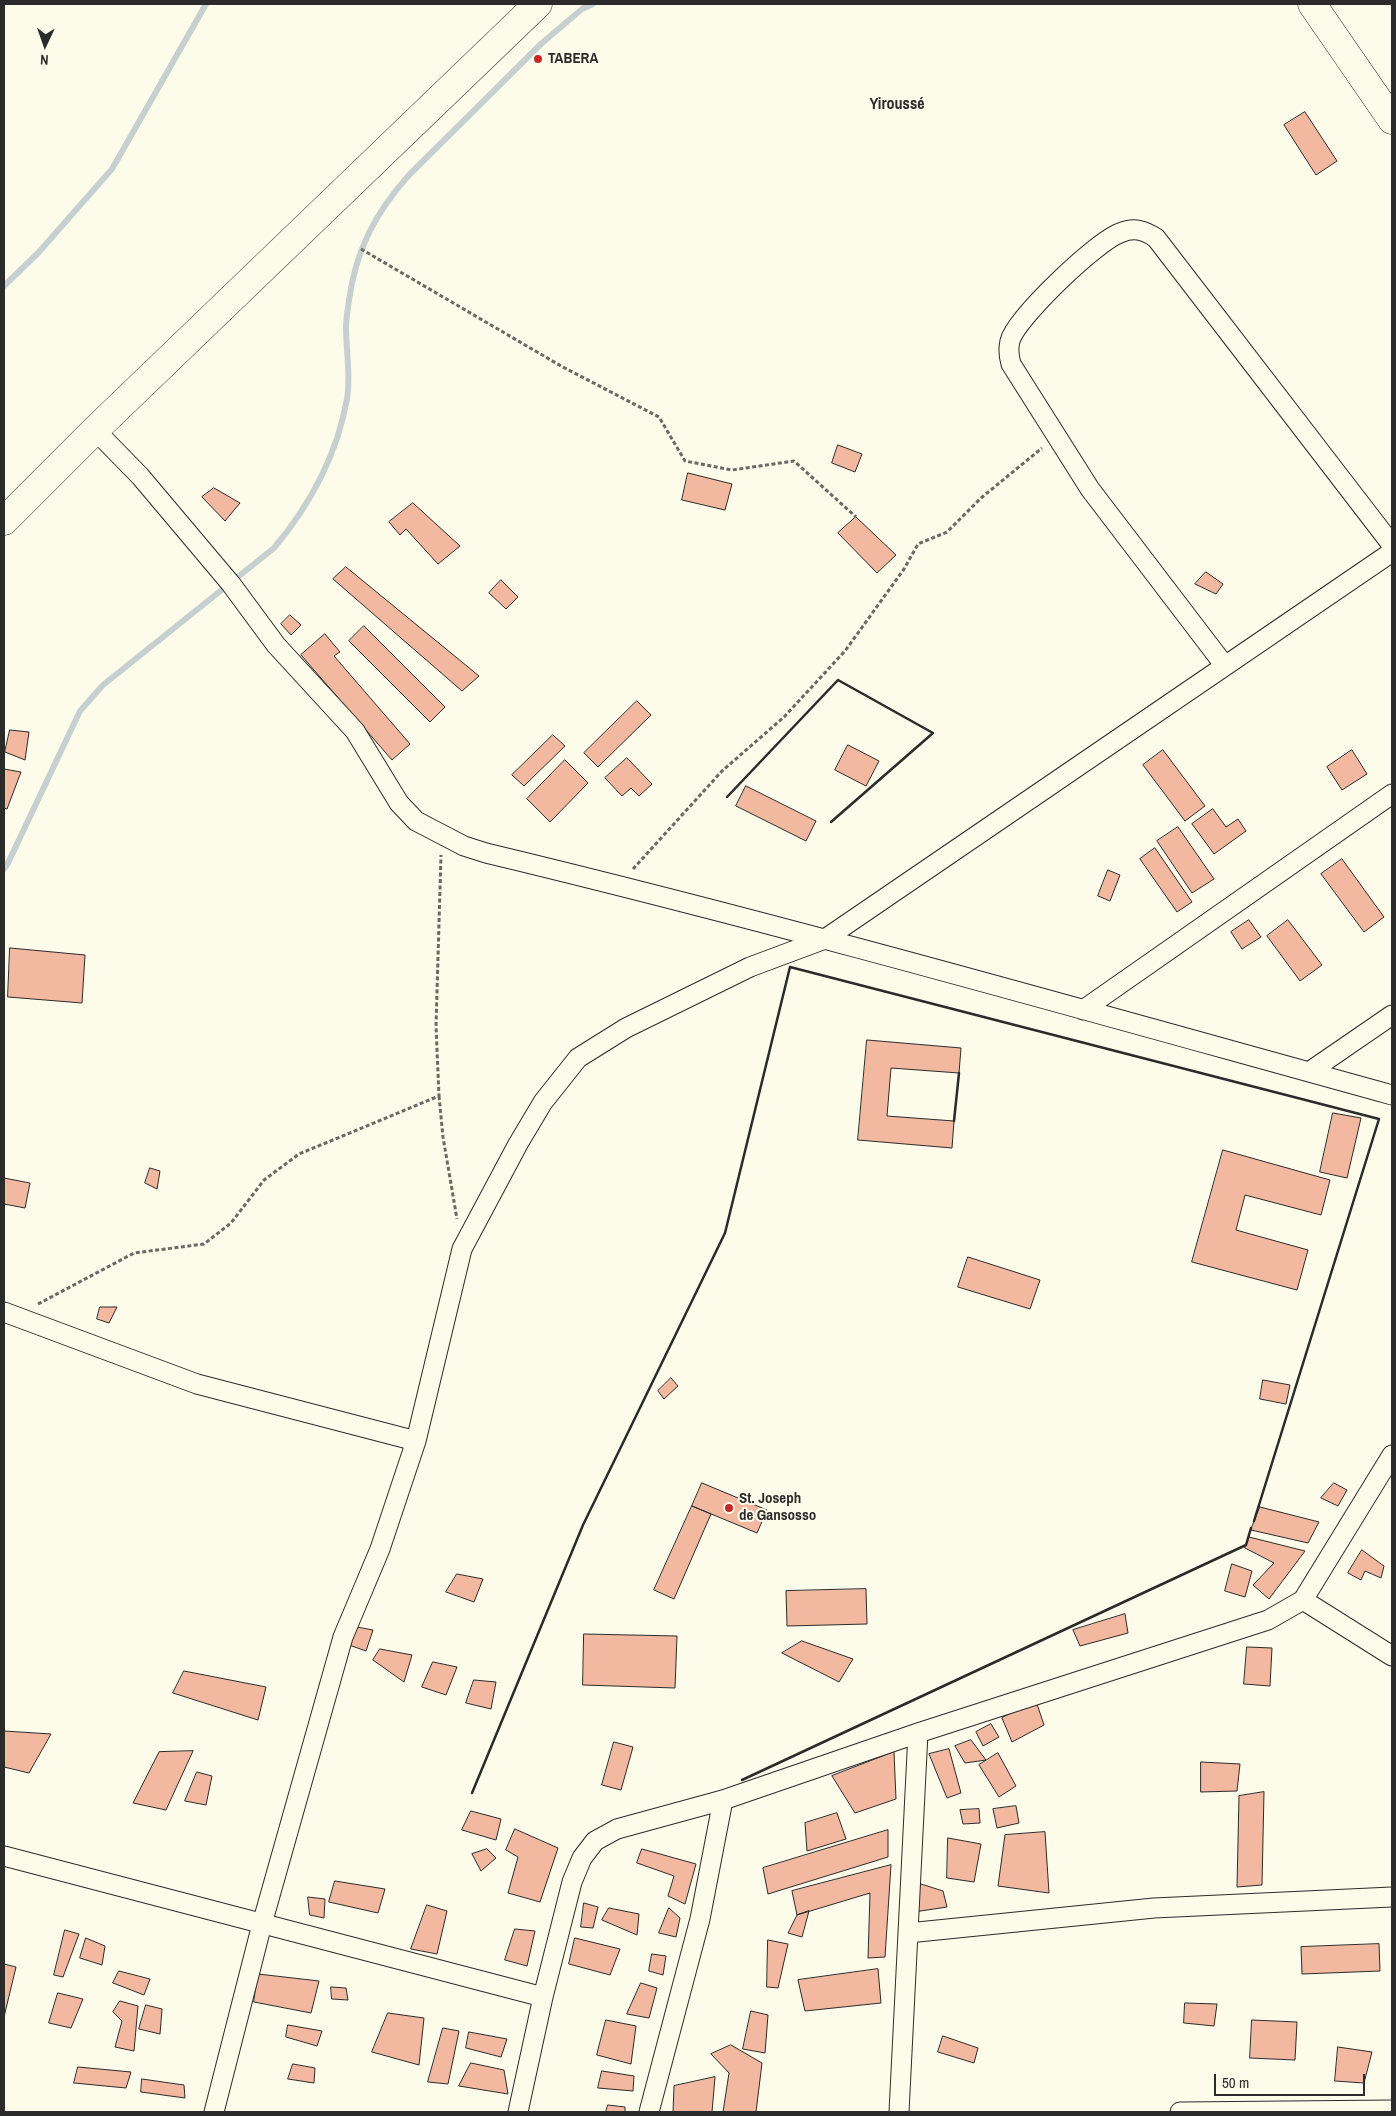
<!DOCTYPE html>
<meta charset="utf-8">
<style>
body{margin:0}
#map{position:relative;width:1396px;height:2116px;overflow:hidden;background:#fdfbea;font-family:"Archivo Narrow",sans-serif}
canvas{display:block}
.frame{position:absolute;inset:0;border:5px solid #2b2b2b;pointer-events:none}
.north{position:absolute;left:20px;top:20px;width:50px;height:50px;-webkit-text-stroke:4px #fdfbea;paint-order:stroke;rotate:183deg;font-size:14px;font-weight:700;line-height:20px;text-align:center;color:#2b2b2b}
.north::after{content:'';display:block;margin:auto;width:18px;height:22px;background:#2b2b2b;clip-path:polygon(50% 0,100% 100%,50% 72%,0 100%)}
.scale{position:absolute;left:1214px;top:2074px;width:151px;height:22px;box-sizing:border-box;border:2px solid #2b2b2b;border-top:0;padding-left:6px;font-size:15px;line-height:18px;white-space:nowrap;color:#2b2b2b;-webkit-text-stroke:4px #fdfbea;paint-order:stroke}
</style>
<div id="map">
<canvas width="1396" height="2116"></canvas>
<div class="frame"></div>
<div class="north">N</div>
<div class="scale">50 m</div>
</div>
<script>
const c = document.querySelector('canvas').getContext('2d');
c.lineJoin = 'round';
function stroke(path, color, width, dash) { c.strokeStyle = color; c.lineWidth = width; c.lineCap = dash ? 'butt' : 'round'; c.setLineDash(dash || []); c.stroke(path); }
function paint(path, color) { c.fillStyle = color; c.fill(path, 'evenodd'); }
function label(font, color, halo, rows, align = 'center') {
  c.font = font + ' "Archivo Narrow",sans-serif'; c.lineWidth = 4; c.setLineDash([]); c.textBaseline = 'middle'; c.strokeStyle = halo; c.fillStyle = color; for (const [text, x, y, turn = 0] of rows) {
    c.save(); c.translate(x, y); c.rotate((+turn || 0) * Math.PI / 180); c.textAlign = isNaN(turn) ? turn : align; if (halo) c.strokeText(text, 0, 0); c.fillText(text, 0, 0); c.restore();
  }
}
const stream = new Path2D(`
 M4 286 38 253 112 169 206 4
 M4 869 8 863 80 711 103 685 274 548C310 505 337 455 347 399 351 376 346 350 346 327 346 318 348 309 349 300 356 250 375 213 409 175L542 43 582 9 593 4`);
const building = new Path2D(`
 M1305 112 1337 161 1316 175 1284 125Z
 M838 445 862 454 855 472 832 463Z
 M688 473 732 484 725 510 682 500Z
 M214 488 240 503 225 521 202 497Z
 M413 503 460 546 438 564 406 529 400 535 389 522Z
 M856 517 896 555 877 573 838 533Z
 M346 567 479 676 462 691 333 579Z
 M1206 572 1223 584 1216 594 1195 584Z
 M501 580 518 597 506 609 489 593Z
 M290 615 301 625 291 635 281 624Z
 M364 626 445 707 430 722 349 641Z
 M325 634 340 652 334 656 410 744 392 760 301 655Z
 M637 701 651 715 598 767 584 753Z
 M10 730 29 732 25 760 5 752Z
 M553 735 565 746 524 786 512 775Z
 M848 745 879 761 866 786 835 770Z
 M1163 750 1205 806 1185 821 1143 765Z
 M1352 750 1367 774 1342 790 1327 767Z
 M627 758 652 784 639 796 631 788 622 796 605 778Z
 M565 760 588 783 550 822 527 799Z
 M4 769 21 772 7 809 4 808Z
 M746 786 816 821 806 841 736 806Z
 M1213 809 1226 827 1238 819 1246 831 1214 854 1192 824Z
 M1178 827 1214 879 1192 893 1157 841Z
 M1155 848 1192 902 1177 912 1140 859Z
 M1342 859 1384 917 1364 932 1321 874Z
 M1108 870 1120 875 1110 901 1098 896Z
 M1249 920 1261 937 1242 949 1231 932Z
 M1288 920 1322 965 1300 981 1267 936Z
 M10 948 85 955 82 1003 8 997Z
 M867 1040 961 1048 959 1073 891 1068 887 1116 954 1121 952 1148 858 1140Z
 M1333 1113 1361 1118 1347 1178 1320 1172Z
 M1223 1150 1330 1180 1321 1215 1245 1195 1236 1230 1308 1250 1297 1290 1192 1262Z
 M150 1168 160 1171 157 1189 145 1183Z
 M4 1178 30 1183 25 1208 4 1204Z
 M968 1257 1040 1280 1030 1309 958 1287Z
 M100 1307H117L109 1323 97 1319Z
 M671 1378 678 1386 664 1399 658 1391Z
 M1263 1380 1290 1385 1286 1404 1260 1399Z
 M702 1483 767 1510 757 1533 692 1506Z
 M1334 1483 1347 1490 1338 1506 1321 1498Z
 M692 1506 711 1514 674 1599 654 1590Z
 M1260 1507 1319 1522 1308 1543 1251 1530Z
 M1249 1537 1305 1551 1269 1599 1253 1585 1274 1563 1245 1548Z
 M1362 1550 1384 1566 1381 1578 1365 1571 1361 1580 1348 1573Z
 M1232 1564 1252 1571 1245 1597 1225 1591Z
 M457 1574 483 1579 474 1602 446 1592Z
 M866 1589 867 1624 787 1626 786 1591Z
 M1125 1614 1128 1633 1080 1646 1073 1630Z
 M357 1627 373 1630 366 1651 349 1645Z
 M584 1634 677 1636 675 1688 583 1685Z
 M802 1641 853 1659 839 1682 782 1653Z
 M1247 1647 1272 1648 1270 1686 1244 1684Z
 M380 1649 412 1655 404 1682 373 1660Z
 M433 1662 457 1667 446 1695 422 1687Z
 M184 1671 266 1687 258 1720 173 1693Z
 M474 1680 496 1682 491 1709 466 1703Z
 M1036 1701 1044 1725 1012 1742 1002 1718Z
 M991 1724 999 1737 983 1746 976 1732Z
 M4 1731 51 1734 29 1773 4 1767Z
 M971 1740 986 1760 965 1763 955 1746Z
 M614 1742 633 1747 621 1790 602 1785Z
 M949 1749 961 1793 947 1798 929 1754Z
 M193 1751 166 1810 133 1803 159 1752Z
 M894 1752 896 1799 855 1813 832 1776Z
 M998 1753 1016 1786 999 1797 979 1765Z
 M1201 1762 1240 1764 1237 1791 1201 1792Z
 M197 1772 212 1776 206 1805 185 1801Z
 M1264 1792 1262 1885 1237 1887 1239 1796Z
 M1016 1806 1019 1823 997 1828 993 1809Z
 M979 1809 980 1823 963 1824 960 1810Z
 M471 1811 501 1819 496 1840 462 1830Z
 M837 1813 846 1839 807 1851 805 1823Z
 M515 1829 558 1848 540 1902 508 1893 518 1857 506 1850Z
 M888 1830V1857L768 1894 763 1868Z
 M1045 1832 1049 1893 998 1886 1005 1835Z
 M948 1838 981 1844 974 1882 947 1878Z
 M487 1849 496 1858 481 1871 472 1854Z
 M642 1849 696 1864 685 1904 668 1896 674 1876 637 1863Z
 M891 1865 885 1957 868 1958 870 1893 797 1915 792 1891Z
 M335 1881 385 1889 378 1913 329 1902Z
 M921 1884 943 1891 947 1907 914 1912Z
 M308 1897 325 1899 324 1918 310 1915Z
 M584 1903 598 1907 593 1928 581 1927Z
 M427 1905 447 1911 437 1954 411 1949Z
 M609 1908 639 1914 637 1935 602 1920Z
 M669 1908 680 1918 676 1937 659 1933Z
 M809 1911 802 1937 788 1933 797 1915Z
 M515 1929 535 1931 527 1966 505 1960Z
 M65 1930 79 1934 63 1977 54 1975Z
 M86 1938 105 1946 102 1965 80 1958Z
 M575 1938 620 1949 610 1975 569 1964Z
 M768 1940 788 1944 778 1988 767 1987Z
 M1379 1944 1380 1971 1302 1974 1301 1947Z
 M652 1954 666 1956 663 1975 649 1971Z
 M4 1964 16 1967 4 2017Z
 M878 1969 881 2003 805 2011 798 1980Z
 M119 1971 150 1979 144 1995 113 1983Z
 M258 1974 319 1981 311 2013 254 2002Z
 M641 1983 657 1988 649 2018 627 2014Z
 M331 1987 346 1988 348 2000 332 1999Z
 M58 1993 83 1999 71 2028 49 2023Z
 M120 2001 138 2006 134 2051 115 2047 122 2021 113 2012Z
 M1185 2003 1217 2004 1214 2026 1184 2023Z
 M146 2005 162 2009 160 2034 139 2029Z
 M751 2011 768 2015 765 2053 743 2049Z
 M388 2013 424 2018 419 2065 372 2052Z
 M606 2020 636 2026 631 2064 597 2055Z
 M1252 2020 1297 2022 1295 2060 1250 2058Z
 M288 2025 322 2031 317 2046 286 2037Z
 M443 2028 459 2031 448 2084 428 2082Z
 M469 2032 507 2039 501 2057 466 2048Z
 M943 2036 978 2048 974 2063 938 2052Z
 M731 2045 762 2063 756 2112H723L729 2073 711 2054Z
 M1338 2047 1372 2052 1364 2083 1335 2081Z
 M471 2063 504 2070 508 2094 459 2086Z
 M293 2064 315 2068 314 2083 288 2079Z
 M78 2067 131 2072 126 2088 74 2083Z
 M602 2071 634 2076 633 2091 598 2088Z
 M715 2077 712 2112H673L674 2086Z
 M142 2079 184 2085 185 2098 141 2092Z
 M608 2105 625 2107V2112H606Z`);
const path = new Path2D(`
 M361 249 561 366 659 417 685 461 732 470 794 461 856 517
 M633 869 722 771 784 717 845 651 904 569 918 544 947 532 981 498 1042 448
 M439 1096 443 1137 457 1219
 M38 1304 134 1253 204 1244 231 1223 264 1180 299 1154 439 1096 436 1026 441 855`);
const minor = new Path2D(`
 M95 430 140 476 231 584 276 645 355 731 399 803 416 821 464 846 486 853C790 926 1091 1012 1392 1095
 M1225 666 1090 489 1011 364C1009 357 1008 349 1010 341 1016 318 1097 241 1120 233 1134 227 1144 230 1156 238L1392 545
 M1083 1010 1392 794
 M1309 1072 1392 1015
 M4 1312 197 1384 416 1441
 M1303 1600 1392 1656
 M4 1856 543 1997
 M908 1933 1154 1908 1392 1897
 M214 2112 262 1924 343 1637 380 1549 416 1441 462 1249 518 1144 543 1102 578 1058 626 1028 750 967 825 939 1392 552
 M518 2112 543 1997 572 1882 582 1858 595 1841 617 1829 723 1800 918 1733 1268 1620 1303 1600 1392 1455
 M649 2112 700 1919 723 1800
 M899 2112 918 1733
 M1180 2112 1392 2110`);
const primary = new Path2D(`
 M1312 4 1392 120
 M4 521 95 430 538 4`);
const wall = new Path2D(`
 M727 797 838 680 933 733 831 822
 M954 1121 959 1073
 M742 1780 1246 1545 1251 1528
 M472 1793 583 1525 725 1233 790 967 1379 1119 1254 1521`);
const markers = [
 [538,59,5,"#c62828"],
 [729,1508,5,"#c62828"]
];
const poiNames = [
 ["TABERA",548,59],
 ["St. Joseph",739,1499],
 ["de Gansosso",739,1516]
];
const neighbourhoodNames = [
 ["Yiroussé",897,105]
];
stroke(stream, '#c7d0d0', 6);
paint(building, '#f2b8a0');
stroke(building, '#2b2b2b', 1);
stroke(minor, '#2b2b2b', 21);
stroke(primary, '#2b2b2b', 29);
stroke(path, '#6a6964', 3, [4, 2.5]);
stroke(minor, '#fdfbea', 19);
stroke(primary, '#fdfbea', 28);
stroke(wall, '#2b2b2b', 2.5);
for (const [x, y, r, color] of markers) { const dot = new Path2D(); dot.arc(x, y, r, 0, 2 * Math.PI); c.fillStyle = color; c.fill(dot); stroke(dot, '#fdfbea', 2); }
label('bold 15px', '#2b2b2b', '#fdfbea', poiNames, 'left');
label('bold 16px', '#2b2b2b', '#fdfbea', neighbourhoodNames);
</script>
